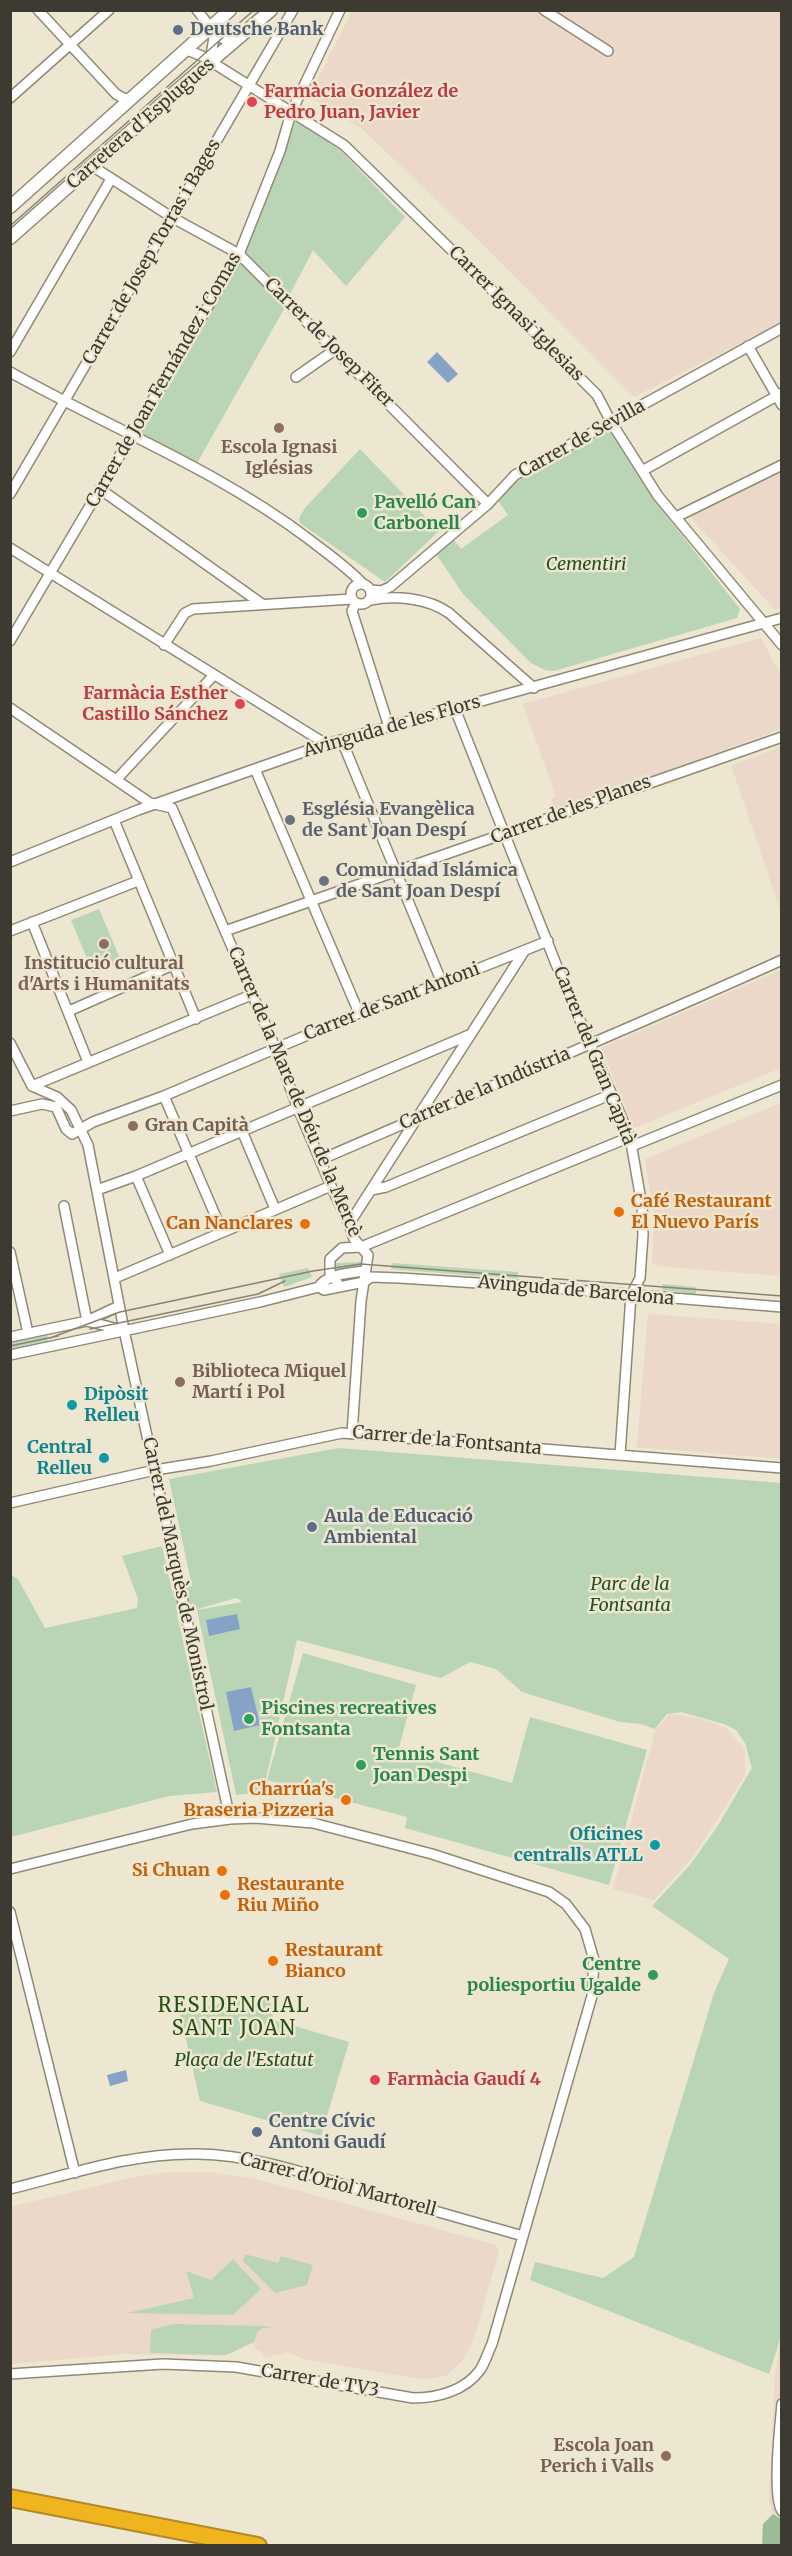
<!DOCTYPE html>
<meta charset="utf-8">
<style>
body{margin:0}
#map{position:relative;width:792px;height:2556px;overflow:hidden;background:#ede6d0;font-family:Merriweather,serif}
canvas{display:block}
.frame{position:absolute;inset:0;border:12px solid #3d3a32;pointer-events:none}
</style>
<div id="map">
<canvas width="792" height="2556"></canvas>
<div class="frame"></div>
</div>
<script>
const c = document.querySelector('canvas').getContext('2d');
c.lineJoin = 'round';
function paint(path, color) { c.fillStyle = color; c.fill(path, 'evenodd'); }
function stroke(path, color, width, dash) { c.strokeStyle = color; c.lineWidth = width; c.lineCap = dash ? 'butt' : 'round'; c.setLineDash(dash || []); c.stroke(path); }
function label(font, color, halo, rows, align = 'center') {
  c.font = font + ' Merriweather,serif'; c.lineWidth = 5; c.setLineDash([]); c.textBaseline = 'middle'; c.strokeStyle = halo; c.fillStyle = color; for (const [text, x, y, turn = 0] of rows) {
    c.save(); c.translate(x, y); c.rotate((+turn || 0) * Math.PI / 180); c.textAlign = isNaN(turn) ? turn : align; if (halo) c.strokeText(text, 0, 0); c.fillText(text, 0, 0); c.restore();
  }
}
const industrial = new Path2D(`
 M352 11H781V323L634 397 472 234 361 128 309 97Z
 M781 469V607L775 610 690 517Z
 M761 638 781 676V729L557 811 551 799 556 797 523 704Z
 M781 747H782L781 913 731 765Z
 M781 970V1068L634 1128 601 1048Z
 M781 1103V1276L656 1266 652 1262 654 1217 645 1159Z
 M648 1314 781 1324V1459L637 1447Z
 M670 1714 699 1718 726 1728 745 1749V1776L692 1858 654 1900 613 1889 655 1731Z
 M169 2172H208L252 2178 496 2245 499 2251 473 2341 463 2360 447 2375 425 2380 304 2359 286 2352 279 2356 274 2354 271 2358 264 2357 262 2352 256 2350 253 2343 225 2356 123 2354 11 2364 10 2207 134 2177Z
 M781 2339V2519L773 2514 769 2501 775 2374Z`);
const green = new Path2D(`
 M296 121 340 150 405 217 346 286 313 250 289 296 240 251Z
 M240 261 288 302 197 463 140 433Z
 M608 429 651 496 740 609 737 618 554 671 545 670 531 663 463 594 434 551 453 539 461 549 508 515 497 499 525 474Z
 M360 449 439 531 385 582 300 523 299 518 305 508Z
 M99 909 121 961 93 973 71 920Z
 M361 1262V1268L336 1270V1263Z
 M392 1263 518 1272 517 1279 391 1269Z
 M308 1268 312 1277 284 1287 279 1274Z
 M663 1284 696 1287V1296L682 1295V1292L662 1290Z
 M47 1334 48 1342 11 1350V1342Z
 M339 1448 781 1483 782 2333 769 2374 530 2280 535 2262 603 2278 634 2257 714 1993 729 1959 652 1906 690 1865 717 1827 752 1768 745 1743 736 1730 724 1724 681 1712 667 1714 655 1729 641 1724 620 1722 522 1692 496 1669 470 1662 441 1678 297 1640 263 1792 236 1795 197 1610 243 1602 236 1598 177 1615 217 1792 169 1796 11 1837V1575L18 1579 45 1628 137 1608 138 1599 122 1556 162 1546 172 1591 192 1586 169 1479Z
 M303 1653 416 1685 398 1751 512 1783 530 1717 647 1750 609 1885 405 1828 407 1817 267 1780Z
 M268 1993 274 2020 349 2042 321 2136 200 2101 180 2013Z
 M245 2254 278 2263 281 2256 313 2265 307 2285 275 2293 243 2261Z
 M233 2259 261 2289 233 2315 127 2313 194 2298 186 2271 211 2280Z
 M173 2324 265 2326 272 2328H263L257 2332 254 2342 226 2355 150 2353 151 2330Z`);
const forest = new Path2D(`
 M773 2514 781 2519V2545H762L763 2524Z`);
const water = new Path2D(`
 M437 352 458 374 448 383 427 362Z
 M237 1614 240 1629 209 1636 206 1620Z
 M251 1687 260 1725 234 1731 226 1692Z
 M126 2070 128 2081 110 2086 107 2075Z`);
const minor = new Path2D(`
 M38 10 116 94 125 99 133 97
 M197 10C206 21 220 44 235 42
 M544 10 608 51
 M187 50 202 56 344 145 475 273 597 395 611 422 658 496 782 645
 M210 62 215 31
 M10 98 109 10
 M92 166 173 218 239 254 488 504
 M748 346 782 405
 M10 352 111 179
 M10 372C110 428 218 470 310 540 328 554 347 567 363 584
 M296 377 336 349
 M642 471 782 393
 M100 489 262 604
 M10 494 293 10
 M676 517 782 465
 M10 548 326 744
 M351 594a10 10 0 1 1 20 0a10 10 0 1 1-20 0Z
 M371 590 381 591 390 587 488 504 515 475 782 328
 M370 600C395 595 428 598 449 613L534 688
 M356 603 352 611 389 727
 M10 641 239 254 280 151 291 113 340 10
 M164 645 185 613 193 609 352 599
 M10 708 150 803 172 808 275 1047 297 1106 331 1186 349 1224 354 1239 368 1255 361 1301 352 1434
 M455 709 556 964 630 1137 642 1206 643 1235 640 1278 631 1295 620 1455
 M342 741 442 983
 M255 769 359 1013
 M116 780 214 675
 M114 820 196 1019
 M10 862 138 810 326 744 782 618
 M32 922 88 1062
 M10 931 138 881
 M225 931 782 737
 M69 1011 173 965
 M10 1043 32 1086
 M32 1086 57 1097 71 1110 88 1145 124 1330 230 1819
 M32 1086 251 995
 M164 1096 222 1231
 M10 1111 42 1104 56 1107 66 1129 72 1134 93 1122 164 1096 359 1013 442 983 548 941
 M242 1131 275 1209
 M632 1146 782 1085
 M320 1160C474 1093 629 1029 782 960
 M136 1176 170 1255
 M97 1190 136 1176 469 1035
 M371 1190 386 1187 612 1094
 M64 1206 87 1321
 M349 1224 525 950
 M10 1252 28 1333
 M115 1278 331 1186
 M337 1282 330 1273V1259L342 1248 361 1247 630 1137
 M319 1287 324 1290 364 1282 371 1277 400 1278 540 1287 782 1307
 M87 1321 122 1330
 M10 1337 87 1321 119 1306
 M10 1355 260 1302 319 1287C326 1274 351 1273 365 1271
 M10 1503 155 1470 211 1461 342 1433 782 1468
 M10 1869 192 1824 230 1819 256 1818 313 1823 432 1854 549 1892 566 1904 585 1929 594 1960 592 1996 492 2344C488 2352 485 2363 480 2370 465 2391 437 2398 413 2398L236 2367 163 2364 10 2374
 M10 1912 75 2173
 M10 2189C71 2174 135 2152 198 2154 254 2155 307 2174 361 2190 415 2205 469 2221 523 2236
 M782 2404C780 2425 772 2496 782 2511`);
const tertiary = new Path2D(`
 M10 207 230 10
 M10 238 174 93 271 10`);
const motorway = new Path2D(`
 M10 2498 258 2546`);
const tram = new Path2D(`
 M10 226 254 10
 M90 1329 258 1294 285 1281
 M50 1338 120 1312 313 1271 361 1264 782 1296
 M10 1346 58 1336`);
const markers = [
 [178,30,6,"#5c6f8a"],
 [252,102,6,"#e0444e"],
 [279,428,6,"#8d6e63"],
 [362,513,6,"#2e9e5b"],
 [240,704,6,"#e0444e"],
 [290,820,6,"#6b7280"],
 [324,881,6,"#6b7280"],
 [104,944,6,"#8d6e63"],
 [133,1126,6,"#8d6e63"],
 [619,1212,6,"#e8710a"],
 [305,1224,6,"#e8710a"],
 [180,1382,6,"#8d6e63"],
 [72,1405,6,"#0f9aa8"],
 [104,1458,6,"#0f9aa8"],
 [312,1527,6,"#5c6f8a"],
 [249,1719,6,"#2e9e5b"],
 [361,1765,6,"#2e9e5b"],
 [346,1800,6,"#e8710a"],
 [655,1845,6,"#0f9aa8"],
 [222,1871,6,"#e8710a"],
 [225,1895,6,"#e8710a"],
 [273,1961,6,"#e8710a"],
 [653,1975,6,"#2e9e5b"],
 [375,2080,6,"#e0444e"],
 [257,2132,6,"#5c6f8a"],
 [666,2456,6,"#8d6e63"]
];
const serviceNames = [
 ["Deutsche Bank",190,30],
 ["Aula de Educació",324,1517],
 ["Ambiental",324,1538],
 ["Centre Cívic",269,2122],
 ["Antoni Gaudí",269,2143]
];
const healthNames = [
 ["Farmàcia González de",264,92],
 ["Pedro Juan, Javier",264,113],
 ["Farmàcia Esther",228,694,"right"],
 ["Castillo Sánchez",228,715,"right"],
 ["Farmàcia Gaudí 4",387,2080]
];
const streetNames = [
 ["Carretera d'Esplugues",141,124,-41],
 ["Carrer de Josep Torras i Bages",152,252,-60],
 ["Carrer Ignasi Iglesias",516,314,45],
 ["Carrer de Josep Fiter",329,343,45],
 ["Carrer de Joan Fernández i Comas",164,380,-60],
 ["Carrer de Sevilla",582,439,-29],
 ["Avinguda de les Flors",392,727,-16],
 ["Carrer de les Planes",571,810,-20],
 ["Carrer de Sant Antoni",392,1002,-21],
 ["Carrer del Gran Capità",594,1056,68],
 ["Carrer de la Indústria",485,1089,-23],
 ["Carrer de la Mare de Déu de la Mercè",294,1092,67],
 ["Avinguda de Barcelona",576,1291,5],
 ["Carrer de la Fontsanta",447,1441,5],
 ["Carrer del Marquès de Monistrol",177,1574,78],
 ["Carrer d'Oriol Martorell",338,2185,15],
 ["Carrer de TV3",320,2381,10]
];
const educationNames = [
 ["Escola Ignasi",279,448],
 ["Iglésias",279,469],
 ["Institució cultural",104,964],
 ["d'Arts i Humanitats",104,985],
 ["Gran Capità",145,1126,"left"],
 ["Biblioteca Miquel",192,1372,"left"],
 ["Martí i Pol",192,1393,"left"],
 ["Escola Joan",654,2446,"right"],
 ["Perich i Valls",654,2467,"right"]
];
const leisureNames = [
 ["Pavelló Can",374,503],
 ["Carbonell",374,524],
 ["Piscines recreatives",261,1709],
 ["Fontsanta",261,1730],
 ["Tennis Sant",373,1755],
 ["Joan Despi",373,1776],
 ["Centre",641,1965,"right"],
 ["poliesportiu Ugalde",641,1986,"right"]
];
const parkNames = [
 ["Cementiri",586,565],
 ["Parc de la",630,1585],
 ["Fontsanta",630,1606],
 ["Plaça de l'Estatut",244,2061]
];
const worshipNames = [
 ["Església Evangèlica",302,810],
 ["de Sant Joan Despí",302,831],
 ["Comunidad Islámica",336,871],
 ["de Sant Joan Despí",336,892]
];
const foodNames = [
 ["Café Restaurant",631,1202],
 ["El Nuevo París",631,1223],
 ["Can Nanclares",293,1224,"right"],
 ["Charrúa's",334,1790,"right"],
 ["Braseria Pizzeria",334,1811,"right"],
 ["Si Chuan",210,1871,"right"],
 ["Restaurante",237,1885],
 ["Riu Miño",237,1906],
 ["Restaurant",285,1951],
 ["Bianco",285,1972]
];
const cultureNames = [
 ["Dipòsit",84,1395,"left"],
 ["Relleu",84,1416,"left"],
 ["Central",92,1448],
 ["Relleu",92,1469],
 ["Oficines",643,1835],
 ["centralls ATLL",643,1856]
];
const neighbourhoodNames = [
 ["RESIDENCIAL",234,2006],
 ["SANT JOAN",234,2029]
];
paint(industrial, '#ebd8c9');
paint(green, '#bad5b6');
paint(forest, '#9cbc98');
paint(water, '#86a2c6');
stroke(minor, '#908975', 12);
stroke(tertiary, '#908975', 15);
stroke(motorway, '#b18925', 20);
stroke(minor, '#fff', 9);
stroke(tertiary, '#fff', 12);
stroke(motorway, '#efb41e', 16);
stroke(tram, '#888375', 1.5);
for (const [x, y, r, color] of markers) { const dot = new Path2D(); dot.arc(x, y, r, 0, 2 * Math.PI); c.fillStyle = color; c.fill(dot); stroke(dot, '#ede6d0', 2); }
label('bold 18px', '#4e5e75', '#ede6d0', serviceNames, 'left');
label('bold 18px', '#be3a42', '#ede6d0', healthNames, 'left');
label('18px', '#3d3a32', '#ede6d0', streetNames);
label('bold 18px', '#785e54', '#ede6d0', educationNames);
label('bold 18px', '#27864d', '#ede6d0', leisureNames, 'left');
label('italic 18px', '#255120', '#ede6d0', parkNames);
label('bold 18px', '#5b616d', '#ede6d0', worshipNames, 'left');
label('bold 18px', '#c56008', '#ede6d0', foodNames, 'left');
label('bold 18px', '#0d838f', '#ede6d0', cultureNames, 'right');
c.letterSpacing = '1.5px';
label('20px', '#274f13', '#ede6d0', neighbourhoodNames);
c.letterSpacing = '0px';
</script>
